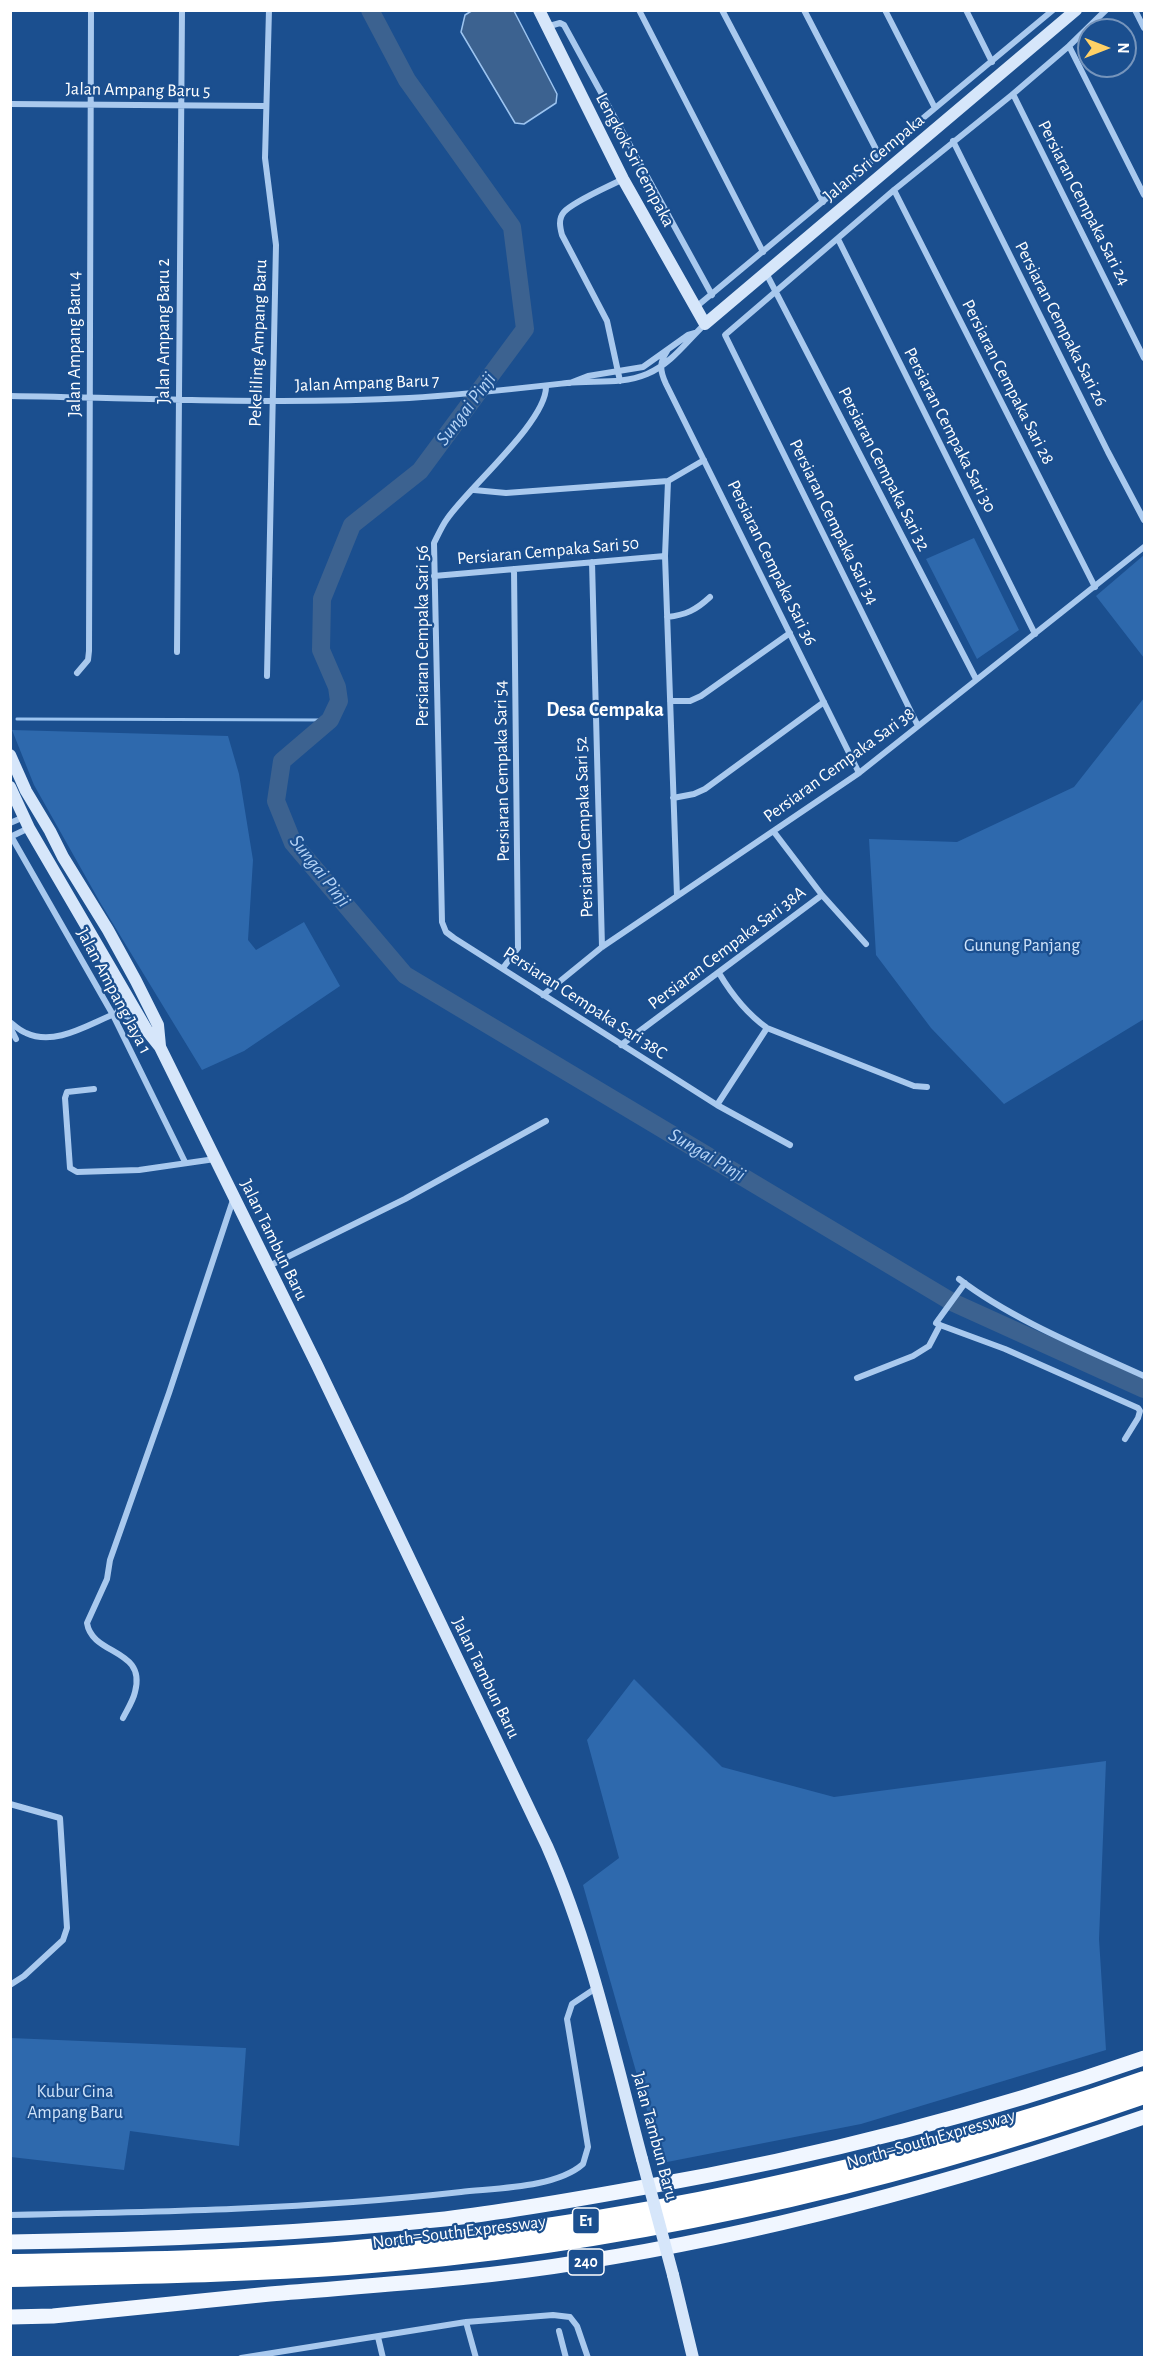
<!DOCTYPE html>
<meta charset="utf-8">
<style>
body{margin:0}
#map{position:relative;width:1155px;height:2368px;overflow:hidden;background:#1b4f8f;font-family:"Alegreya Sans",sans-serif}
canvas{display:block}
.frame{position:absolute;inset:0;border:12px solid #fff;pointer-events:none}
.north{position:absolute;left:1077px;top:18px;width:60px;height:60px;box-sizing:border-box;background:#1b4f8f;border:2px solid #7695bc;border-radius:50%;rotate:90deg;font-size:16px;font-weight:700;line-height:24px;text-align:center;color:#fff}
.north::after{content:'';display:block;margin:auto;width:21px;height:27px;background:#ffd166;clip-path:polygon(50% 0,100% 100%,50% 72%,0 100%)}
</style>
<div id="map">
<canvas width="1155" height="2368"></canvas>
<div class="frame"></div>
<div class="north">N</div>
</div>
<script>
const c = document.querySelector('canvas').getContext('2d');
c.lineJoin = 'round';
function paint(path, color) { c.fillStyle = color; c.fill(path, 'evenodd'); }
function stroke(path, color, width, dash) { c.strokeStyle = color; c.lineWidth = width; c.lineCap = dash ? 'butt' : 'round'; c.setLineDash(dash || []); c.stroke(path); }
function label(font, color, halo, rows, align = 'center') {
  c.font = font + ' "Alegreya Sans",sans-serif'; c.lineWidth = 4.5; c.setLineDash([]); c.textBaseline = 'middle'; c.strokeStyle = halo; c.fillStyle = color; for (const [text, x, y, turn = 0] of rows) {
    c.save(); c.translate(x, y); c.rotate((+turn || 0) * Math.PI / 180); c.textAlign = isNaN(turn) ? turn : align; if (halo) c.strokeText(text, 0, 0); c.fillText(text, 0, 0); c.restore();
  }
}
const green = new Path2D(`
 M974 538 1019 630 977 659 926 559Z
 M1144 555V658L1096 596Z
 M1144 698V1019L1004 1104 931 1028 876 955 869 839 957 842 1074 787Z
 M12 730 228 736 239 774 253 860 248 940 256 950 304 922 340 986 244 1051 202 1070 101 904 34 785Z
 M634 1679 722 1767 834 1797 1106 1761 1099 1939 1106 2050 861 2124 662 2163 583 1885 619 1858 587 1740Z
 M11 2038 246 2048 239 2146 130 2131 124 2170 11 2157Z`);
const water = new Path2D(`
 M473 10 514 11 557 94 556 103 524 124 515 123 461 32 465 15Z`);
const stream = new Path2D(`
 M17 719 330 720`);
const river = new Path2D(`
 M370 10 407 80 512 227 525 329 420 471 352 525 322 599 321 650 337 687 339 701 330 720 282 761 276 801 293 843 405 975 952 1302 1144 1389`);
const street = new Path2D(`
 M639 10 763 252
 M722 10 823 202
 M804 10 879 155
 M885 10 935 108
 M966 10 992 62
 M1135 10 1144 28
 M546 27 560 23 564 25 712 295
 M1069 46 1144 195
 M1013 94 1144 358
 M10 104 265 106
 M953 141 1108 452 1144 520
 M894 190 1095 587
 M838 239 1035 634
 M766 273 976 679
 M696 307 1053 10
 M667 351C659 363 660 371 666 384L859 773
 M620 381 607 321 562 235C560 227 558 219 564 212 574 201 608 187 623 179
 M570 383 588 376 643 367 688 335 695 333
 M546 387C546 422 468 488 447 519 442 526 438 535 434 543L442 922 446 932 454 938 717 1105 790 1145
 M10 396C143 398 277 405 409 398 462 395 514 389 567 383 594 380 621 385 647 374 671 364 687 341 705 324
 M668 481 665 556 677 896
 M474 490 506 493 668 481 704 460
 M592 562 602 947
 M434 576 665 556
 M667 617C686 615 696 610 710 597
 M177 652 182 10
 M77 673 88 660 89 651 91 10
 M267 676 276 245 265 158 269 10
 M670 701H690L701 696 790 633
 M918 726 725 335 894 190 1013 94 1069 46 1106 10
 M673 798 694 794 705 789 824 702
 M10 823 24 817
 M774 832 822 895 866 944
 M11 836 113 1015 185 1162
 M10 837 29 828
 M503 968 518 948 514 569
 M719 973C732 995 746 1013 767 1028L914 1086 927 1087
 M543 995 602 947 859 773 1144 547
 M117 1013 120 1003V990
 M10 1022C15 1026 20 1031 26 1033 56 1047 90 1023 117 1013L140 1021
 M10 1027 16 1039
 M621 1045 822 895
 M94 1089 67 1092 65 1098 70 1168 77 1172 139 1170 215 1159
 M717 1105 767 1028
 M267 1267 405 1199 546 1121
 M959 1279C1011 1319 1085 1349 1144 1376
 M940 1325 1005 1349 1138 1408 1140 1411 1138 1418 1125 1439
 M857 1378 913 1356 929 1346 940 1325 936 1323 965 1283
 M123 1718C127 1710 133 1701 135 1692 147 1648 92 1656 87 1623L107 1579 110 1560 169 1393 233 1200
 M10 1804 60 1818 67 1928 63 1940 24 1976 10 1985
 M10 2215C161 2212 311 2209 461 2192 496 2188 556 2188 583 2164L588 2147 567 2019 572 2004 596 1988
 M466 2322 476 2358
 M559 2331 566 2358
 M378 2337 383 2358
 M241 2358 466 2322 553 2315 570 2317 577 2326 588 2358`);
const secondary = new Path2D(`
 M539 10 623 179 705 324 1076 10
 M10 755 26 791 50 831 63 857 108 930 136 981 158 1025 160 1046
 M10 787 29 828 148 1032 160 1047 317 1365 547 1846C591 1946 614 2054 642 2159
 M673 2275 693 2358`);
const primary = new Path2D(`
 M10 2242C156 2240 300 2234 445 2219 512 2211 579 2199 645 2187 815 2157 981 2115 1144 2058
 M10 2317 53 2316C126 2309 198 2301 270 2294 374 2285 479 2279 582 2262 775 2232 961 2180 1144 2117`);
const highway = new Path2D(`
 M10 2263C123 2261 235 2260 347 2250 619 2227 887 2170 1144 2080
 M10 2278C123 2275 235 2274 347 2266 619 2246 887 2185 1144 2095`);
const secondaryBridge = new Path2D(`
 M642 2159 673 2275`);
const shields = [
 [586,2221,27],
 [586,2262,36]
];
const shieldNames = [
 ["E1",586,2221],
 ["240",586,2262]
];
const streetNames = [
 ["Jalan Ampang Baru 5",138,90,1],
 ["Jalan Sri Cempaka",874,158,-40],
 ["Lengkok Sri Cempaka",635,160,62],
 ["Persiaran Cempaka Sari 24",1084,203,63],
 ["Persiaran Cempaka Sari 26",1061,324,63],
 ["Jalan Ampang Baru 2",164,331,-90],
 ["Pekeliling Ampang Baru",258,343,-88],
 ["Jalan Ampang Baru 4",75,344,-90],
 ["Persiaran Cempaka Sari 28",1008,382,63],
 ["Jalan Ampang Baru 7",367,383,-2],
 ["Persiaran Cempaka Sari 30",950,430,63],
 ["Persiaran Cempaka Sari 32",884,469,63],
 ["Persiaran Cempaka Sari 34",834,522,64],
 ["Persiaran Cempaka Sari 50",548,551,-5],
 ["Persiaran Cempaka Sari 36",772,563,64],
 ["Persiaran Cempaka Sari 56",423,636,-90],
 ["Persiaran Cempaka Sari 38",839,765,-36],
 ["Persiaran Cempaka Sari 54",502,771,-91],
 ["Persiaran Cempaka Sari 52",584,827,-92],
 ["Persiaran Cempaka Sari 38A",727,948,-37],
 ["Jalan Ampang Jaya 1",114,991,62],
 ["Persiaran Cempaka Sari 38C",585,1003,33],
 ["Jalan Tambun Baru",274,1240,64],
 ["Jalan Tambun Baru",486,1678,64],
 ["Jalan Tambun Baru",655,2136,75],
 ["North–South Expressway",931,2139,-16],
 ["North–South Expressway",459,2232,-7]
];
const parkNames = [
 ["Gunung Panjang",1022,946],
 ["Kubur Cina",75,2092],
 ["Ampang Baru",75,2113]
];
const waterNames = [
 ["Sungai Pinji",466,409,-53],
 ["Sungai Pinji",320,871,52],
 ["Sungai Pinji",707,1155,31]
];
const neighbourhoodNames = [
 ["Desa Cempaka",605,710]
];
paint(green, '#2e69ad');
paint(water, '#3c6290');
stroke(water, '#9cc4f0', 1.5);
stroke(stream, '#9cc4f0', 3);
stroke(river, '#3c6290', 18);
stroke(street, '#a9c9ee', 6);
stroke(secondary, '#d6e6fa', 12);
stroke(primary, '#f0f6ff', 15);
stroke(highway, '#fff', 18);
stroke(secondaryBridge, '#d6e6fa', 12);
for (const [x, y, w] of shields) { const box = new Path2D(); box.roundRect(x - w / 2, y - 13, w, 26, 4.5); c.fillStyle = '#1b4f8f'; c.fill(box); stroke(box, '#fff', 1.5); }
label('bold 16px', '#fff', null, shieldNames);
label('18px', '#fff', '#1b4f8f', streetNames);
label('18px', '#cfe3fa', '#1b4f8f', parkNames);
label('italic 20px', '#b5d3f5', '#1b4f8f', waterNames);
label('bold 20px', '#fff', '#1b4f8f', neighbourhoodNames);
</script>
